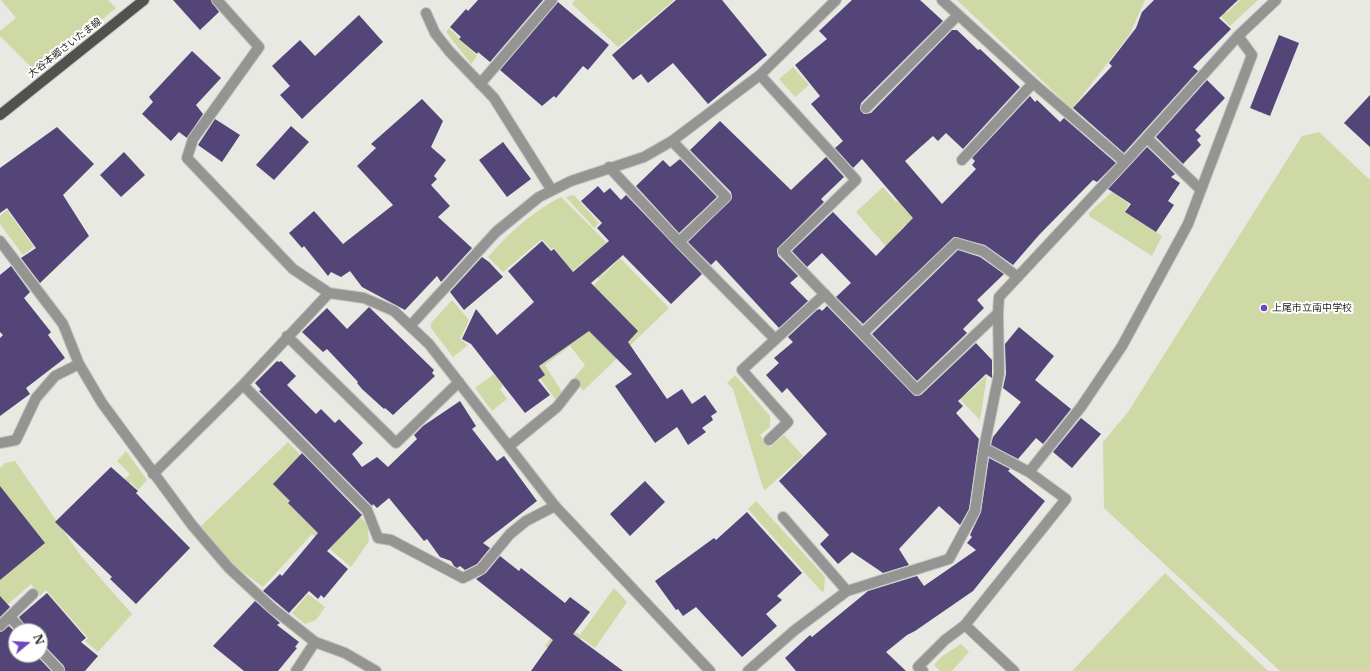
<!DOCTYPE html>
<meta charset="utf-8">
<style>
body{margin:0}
#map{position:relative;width:1370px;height:671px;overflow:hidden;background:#e7e9e2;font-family:"Libre Baskerville",serif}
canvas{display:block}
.north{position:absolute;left:8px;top:623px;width:40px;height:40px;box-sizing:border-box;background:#fff;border:1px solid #a5a6a5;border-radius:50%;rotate:72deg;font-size:11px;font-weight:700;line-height:16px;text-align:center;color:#1f201d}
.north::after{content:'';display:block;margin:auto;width:14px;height:18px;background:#7145bd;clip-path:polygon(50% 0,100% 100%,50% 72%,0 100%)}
</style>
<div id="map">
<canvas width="1370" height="671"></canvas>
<div class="north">N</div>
</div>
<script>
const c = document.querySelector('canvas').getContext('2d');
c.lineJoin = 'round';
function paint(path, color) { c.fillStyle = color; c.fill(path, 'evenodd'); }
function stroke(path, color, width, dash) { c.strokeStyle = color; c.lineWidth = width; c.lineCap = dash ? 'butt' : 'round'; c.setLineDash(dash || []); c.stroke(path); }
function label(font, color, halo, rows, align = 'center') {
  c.font = font + ' "Libre Baskerville","Noto Sans JP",serif'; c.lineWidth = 4; c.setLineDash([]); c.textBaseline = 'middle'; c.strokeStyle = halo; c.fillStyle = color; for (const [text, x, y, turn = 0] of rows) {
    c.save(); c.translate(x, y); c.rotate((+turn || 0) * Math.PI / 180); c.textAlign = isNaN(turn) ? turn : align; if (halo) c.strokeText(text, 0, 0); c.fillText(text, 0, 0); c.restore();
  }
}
const green = new Path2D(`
 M1 0H108L116 8 37 73 0 36V31L16 18Z
 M575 0H674L618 47 572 4Z
 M957 0H1145L1130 34 1072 109Z
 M1240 0H1258L1230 26 1214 9H1223L1227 13Z
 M449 28 477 56 471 64 446 32Z
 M793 67 809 85 795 97 779 79Z
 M1319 132 1370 180V671H1280L1104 508 1103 442 1128 412 1302 136Z
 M883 187 896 202 900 199 921 223 913 231 906 224 898 232 903 239 890 251 856 212Z
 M1112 192 1129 204 1125 212 1162 236 1152 256 1089 216V213Z
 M574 195 599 223 594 228 566 197Z
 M561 197 620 256 599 279 583 262 566 277 562 263 564 260 554 248 551 249 542 239 503 272 488 257C510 232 532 212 561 197Z
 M7 210 34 247 23 255 0 224V216Z
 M620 258 669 308 583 391 574 378 585 365 570 346 545 365 562 392 556 400 518 349 596 283Z
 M452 300 469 320 460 339 468 345 453 357 431 328V323Z
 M494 374 503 386 500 389 507 399 492 411 475 388Z
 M735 375 770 416V427L760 435 770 447 784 435 803 456 765 490 763 488 733 389 727 383Z
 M987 375 980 420 956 395 962 390 967 394Z
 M288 442 367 524 369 541 351 567 312 534 263 587 232 564 201 526Z
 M126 451 147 480 138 490 131 482 128 485 124 480 130 474 117 461Z
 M15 461 81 556 132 614 98 652 85 641 88 638 46 590 40 596 31 584 0 611V468L5 463Z
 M756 501 825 577 824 591 822 592 748 509Z
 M1165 573 1268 671H1072Z
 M614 588 627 602 595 648 581 638 566 660 545 646 562 623 580 635Z
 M308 594 325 607 316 620 305 624 292 613Z
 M961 644 969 652 952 671H940L934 665 941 657Z`);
const building = new Path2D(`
 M173 0H211L219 12 200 30Z
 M478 0H543L490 62 478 52 477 54 459 39 461 37 450 27 466 9 468 11Z
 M676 0H722L767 55 708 104 673 63 648 83 641 74 633 80 612 55Z
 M852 0H920L943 21 861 103 860 109 864 114 871 113 952 30H957L978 50 980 49 1020 87 963 149 946 133 938 141 933 136 905 161 942 204 976 169 972 165 975 161 972 158 1030 96 1035 102 1037 100 1060 122 1064 118 1116 163 1097 182 1093 180 1039 235 1013 265 985 245 954 237 863 324 836 297 851 283 822 253 807 267 792 251 833 212 876 256 913 218 862 159 853 168 835 148 843 141 811 104 820 96 795 65 827 39 819 31Z
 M1154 0H1238L1219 18 1231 29 1193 67 1198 71 1124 153 1073 108 1112 66 1109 63 1136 28 1142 12Z
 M558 2 609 45 588 70 583 66 556 98 554 96 542 106 500 70Z
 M359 15 383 42 302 119 280 95 290 86 272 66 300 40 315 56Z
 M1279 35 1299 43 1270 116 1250 108Z
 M192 51 221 78 196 105 203 114 187 138 179 132 171 141 142 114 153 102 149 97Z
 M1207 80 1225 98 1195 130 1201 136 1197 140 1201 145 1183 164 1156 137Z
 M1370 95V147L1344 123Z
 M422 99 443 121 431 147 446 160 434 176 437 179 431 185 450 206 438 217 472 248 441 282 437 276 405 310 362 287 350 271 341 277 331 272 328 276 304 246 302 248 289 233 314 211 343 244 393 205 357 166 376 148 371 144Z
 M215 119 240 135 222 162 198 145Z
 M720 121 791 190 826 157 844 177 821 199 824 202 777 249 778 256 798 276 790 283 808 301 779 328 716 260 711 265 688 242 732 198 731 192 690 150Z
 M291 126 309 142 274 180 256 165Z
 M57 127 94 164 63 195 89 236 40 283 21 258 36 248 7 208 0 213V168Z
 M503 142 531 179 507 197 479 160Z
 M1147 147 1175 174 1171 177 1180 183 1168 201 1174 205 1156 232 1125 212 1131 204 1108 189Z
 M124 152 145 175 121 197 100 175Z
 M680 159 717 197 679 233 636 186 663 160 670 167Z
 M598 186 604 193 610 188 621 200 626 195 702 274 671 304 623 255 591 283 638 331 628 342 667 399 682 389 692 404 705 395 717 412 711 416 713 420 702 428 706 432 688 445 677 427 655 443 615 386 632 374 589 331 539 366 545 375 538 380 550 395 525 413 471 344 462 339 476 309 497 335 534 302 508 271 542 241 551 251 554 249 573 272 609 241 597 228 602 223 581 201Z
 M958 250 980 257 1004 274 977 300 984 308 963 329 967 333 917 381 872 334Z
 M482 257 489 262 503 277 464 310 450 292Z
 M11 266 30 292 24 298 51 332 48 335 65 358 26 388 30 394 0 416V338L3 335 0 332V275Z
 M827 306 915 396 921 395 976 343 992 360V378L986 374 958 401 963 406 956 413 979 439 969 509 960 525 939 506 899 549 909 565 883 573 852 552 838 564 820 544 829 535 779 481 827 434 787 388 782 393 766 375 779 363 774 358 793 342 788 337 817 310 820 309 822 311Z
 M369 307 434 370 432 373 435 376 393 415 385 408 384 409 362 389 357 383 358 382 327 349 323 352 302 332 327 308 347 329Z
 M1019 327 1054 356 1035 380 1071 409 1043 444 1036 438 1018 459 991 445 993 437 1021 402 1003 388 1006 374 1005 344Z
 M277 361 279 362 281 361 296 376 287 385 316 414 321 409 335 423 339 419 363 443 352 454 362 467 377 457 388 467 417 439 414 435 423 426 460 401 476 426 472 429 497 461 504 456 537 501 483 543 490 548 477 564 465 570 460 566 457 568 454 566 451 561 440 557 427 539 424 541 389 498 377 508 373 504 372 506 259 391 261 390 255 383Z
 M1081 418 1101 434 1072 468 1053 452Z
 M302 453 362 515 327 551 348 569 324 598 321 595 318 599 309 591 289 613 263 591 280 574 282 576 318 533 288 503 290 501 273 484Z
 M989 458 1010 469 1008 471 1045 501 973 591 915 631 907 635 886 652 906 671H796L785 658 810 635 812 637 868 591 917 576 924 586 976 550 967 543 972 537 970 535 981 512Z
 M111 467 138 491 136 493 190 548 136 604 110 579 112 577 55 522Z
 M645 481 665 502 630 536 610 514Z
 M0 486 45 543 0 580Z
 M747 512 802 573 777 596 782 600 766 614 777 626 742 657 696 607 683 616 678 609 676 610 655 581 714 538 716 540Z
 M500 556 519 571 521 568 565 603 570 597 590 612 573 634 623 671H531L553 640 476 579 486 573Z
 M47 593 86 638 81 642 98 656 85 671H65L64 666 45 646 40 644V631H29L19 617Z
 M0 596 10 607 0 617Z
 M255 601 280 623 277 625 299 642 295 647 297 648 278 671H244L213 646Z
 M9 626 16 633V655H36L51 671H0V632Z`);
const minor = new Path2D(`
 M217 0 259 47 193 139 187 158 293 269 329 293 364 298 394 311 429 344 555 506 710 671
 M942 0 1033 83 1125 162
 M426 13 435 33 449 51 494 98 551 189
 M760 75 856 180 783 251 917 390 998 313
 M480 84 552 0
 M866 108 958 15
 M1147 138 1201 190
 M672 141 726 197 679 242
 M962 160 1033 83
 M609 167 679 242 775 339
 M0 241 63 324 79 364 102 403 192 525 229 568 272 608 315 642 345 653 376 671
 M411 325 496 232 539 197 571 181 644 157 672 141 760 75 836 0
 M863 333 956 243 983 251 1018 277
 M287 336 396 443 459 382
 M243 385 367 510 378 538 391 540 463 578 481 569 510 534 526 521 555 506
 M769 440 788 422 742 370 825 294
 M0 443 16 440 36 398 55 376 79 364
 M509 446 557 407 575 384
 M984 448 1029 472 1066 499 965 625 1014 671
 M1029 472 1081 407 1122 346 1188 224 1252 55 1238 36 1276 0
 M153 474 243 385 329 293
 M783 517 847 591
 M10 617 23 631
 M0 626 33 594
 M40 650 59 670
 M296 671 315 642
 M748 671 795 630 847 591 949 559 975 511 984 448 999 374 998 313 999 297 1125 162 1238 36
 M923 671 918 667 945 640 965 625`);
const major = new Path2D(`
 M0 115 144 0`);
const markers = [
 [1264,308,4,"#7145bd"]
];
const streetNames = [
 ["大谷本郷さいたま線",65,48,-38]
];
const poiNames = [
 ["上尾市立南中学校",1272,308]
];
paint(green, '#cfd9a6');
paint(building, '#544578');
stroke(minor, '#c3c5bf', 12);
stroke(major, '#c3c5bf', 12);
stroke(minor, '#949592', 10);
stroke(major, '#51524d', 10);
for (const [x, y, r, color] of markers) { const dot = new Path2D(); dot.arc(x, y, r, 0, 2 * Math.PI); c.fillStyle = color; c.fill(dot); stroke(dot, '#fff', 1.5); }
label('10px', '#1f201d', '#fff', streetNames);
label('10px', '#1f201d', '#fff', poiNames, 'left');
</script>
